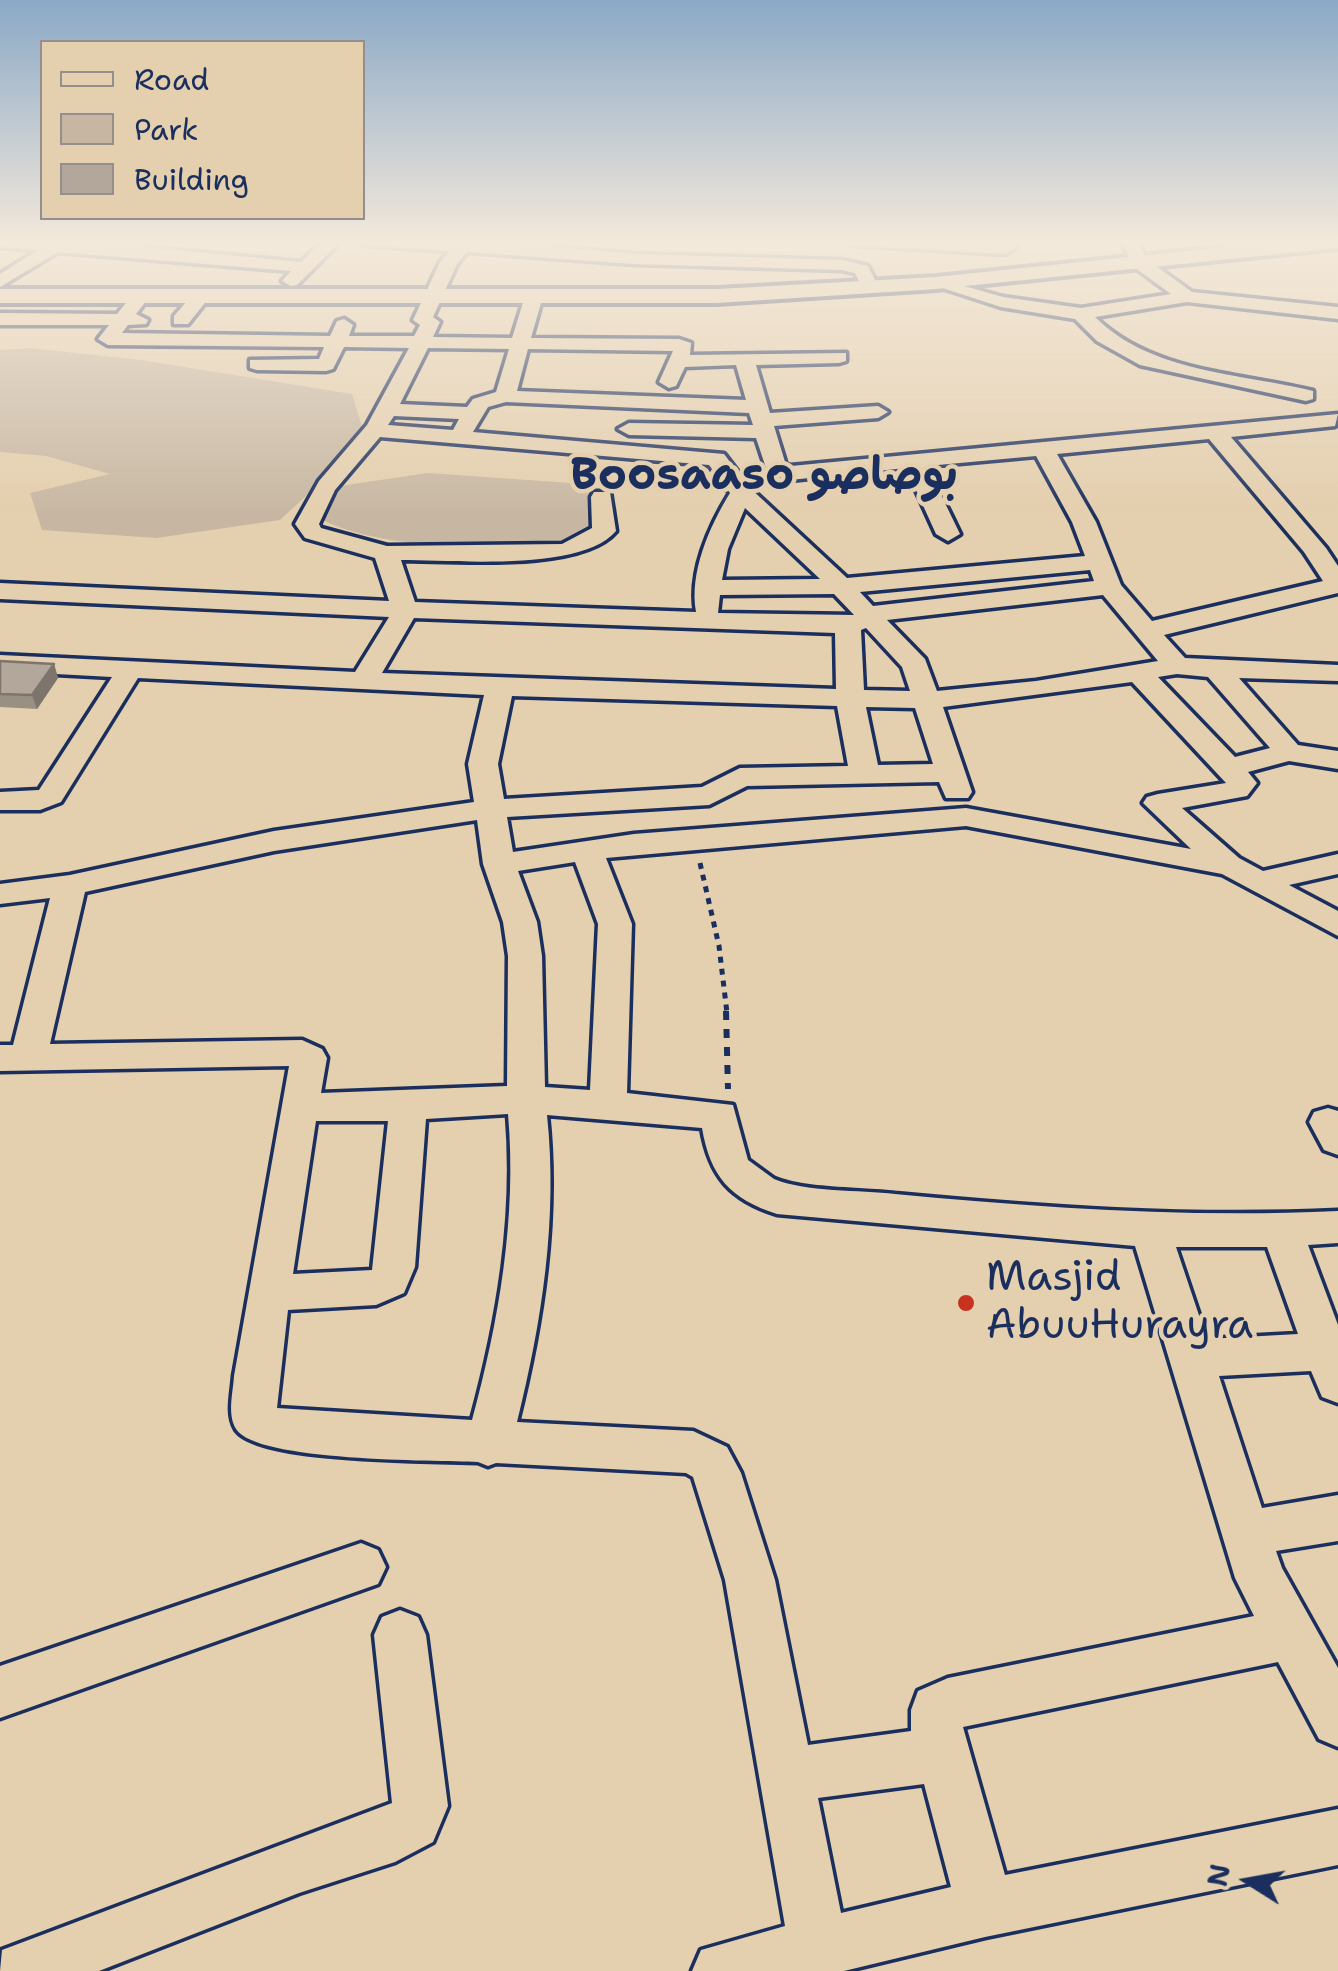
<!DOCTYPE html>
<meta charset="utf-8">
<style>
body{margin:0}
#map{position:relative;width:1338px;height:1971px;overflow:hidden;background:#e4cfae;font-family:"Shantell Sans",sans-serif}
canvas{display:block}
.legend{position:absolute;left:40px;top:40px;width:325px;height:180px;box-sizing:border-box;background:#e4cfae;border:2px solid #948f8e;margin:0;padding:12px 18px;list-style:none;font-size:30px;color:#1b2f5e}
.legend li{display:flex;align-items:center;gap:20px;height:50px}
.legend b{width:50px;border:2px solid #948f8e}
.north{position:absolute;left:1198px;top:1831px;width:100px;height:100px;-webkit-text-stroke:8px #e4cfae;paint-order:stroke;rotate:281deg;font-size:28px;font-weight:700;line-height:40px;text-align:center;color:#1b2f5e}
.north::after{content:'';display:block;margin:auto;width:35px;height:45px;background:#1b2f5e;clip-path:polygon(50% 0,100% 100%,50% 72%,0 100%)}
</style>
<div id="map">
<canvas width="1338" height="1971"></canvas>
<ul class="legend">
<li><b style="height:12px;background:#e4cfae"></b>Road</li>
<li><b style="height:28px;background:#c7b7a2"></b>Park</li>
<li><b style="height:28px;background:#b2a79a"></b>Building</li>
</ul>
<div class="north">N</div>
</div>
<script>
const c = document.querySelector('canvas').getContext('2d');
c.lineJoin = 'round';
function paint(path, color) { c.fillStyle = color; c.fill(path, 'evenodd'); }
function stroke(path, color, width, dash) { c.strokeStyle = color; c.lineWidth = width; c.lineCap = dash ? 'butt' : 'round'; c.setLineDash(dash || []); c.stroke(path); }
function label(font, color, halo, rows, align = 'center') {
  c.font = font + ' "Shantell Sans","Playpen Sans Arabic",sans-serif'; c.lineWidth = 9; c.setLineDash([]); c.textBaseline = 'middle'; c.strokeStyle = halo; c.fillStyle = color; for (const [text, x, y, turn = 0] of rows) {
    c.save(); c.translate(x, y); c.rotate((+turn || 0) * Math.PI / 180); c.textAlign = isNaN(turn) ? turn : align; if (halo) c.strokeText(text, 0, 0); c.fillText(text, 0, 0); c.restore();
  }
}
const green = new Path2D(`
 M30 348 141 360 352 394 366 440 280 520 156 538 42 530 30 493 110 474 46 456 0 452V350Z
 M428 473 585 484 614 503 617 510 601 535C529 550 389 554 323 520L320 510 340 486Z`);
const pathFar1 = new Path2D(`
 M700 863 719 946 727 1013`);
const path = new Path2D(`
 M726 1011 728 1089`);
const minor = new Path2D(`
 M0 240H69L301 262 324 240H342L297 285 291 286 282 281 291 271 58 252 0 287V274L38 250 0 247Z
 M357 240H477L635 254 842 260 868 266 879 288 870 293 864 292 855 273 842 270 635 264 467 252 457 264 433 317 440 322 433 337 512 338 525 296 534 291 543 296 531 338 679 339 691 343 690 355 846 353V361L839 363 756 365 770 413 878 406 888 412 878 418 774 426 786 465 791 466 1338 414 1335 426 1231 437 1326 548 1338 566V593L1164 635 1185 658 1338 665V681L1239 678 1298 745 1338 751V769L1289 761 1248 772 1257 783 1247 796 1182 808 1239 858 1263 871 1338 854V874L1289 885 1338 911V936L1222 874 966 826 606 858 632 924 627 1093 733 1105 748 1160 774 1179C804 1192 861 1190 895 1194 1043 1208 1189 1218 1338 1211V1243L1308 1245 1338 1325V1403L1322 1397 1311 1371 1219 1376 1262 1508 1338 1495V1541L1276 1551 1282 1568 1338 1668V1747L1319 1739 1278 1662 963 1727 1005 1875 1338 1809V1865L985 1937 844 1971H692L701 1950 785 1926 725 1580 693 1477 686 1473 496 1463 488 1466 478 1462C435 1460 257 1462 236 1429 227 1414 233 1393 234 1376L289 1066 0 1071V1045H13L50 898 0 904V884L70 875 274 831 474 802 468 764 484 695 138 678 61 802 40 810H0V792L39 790 112 677 0 671V655L355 672 389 617 0 599V583L389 601 375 558 305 538 295 524 319 481 367 425 409 348 344 347 333 369 326 371 257 370 250 368V360L319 359 324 347 108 345 98 339 109 325H0V313L117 314 135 292 141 291 150 296 136 314 148 320 146 324 128 325 122 333 330 336 337 321 344 319 353 325 349 336H414L420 325 413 320 440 262 450 251 365 245ZM428 348 509 349 496 392 473 399 467 407 400 404ZM528 349 673 351 659 382 669 388 676 386 685 367 736 365 746 400 517 391ZM506 402 749 413 753 425 629 423 618 429 629 435 756 438 768 474 790 480 906 468 936 534 948 541 960 534 927 466 1036 456 1072 522 1085 556 847 578 750 488 724 454 473 432 488 407ZM394 416 459 419 453 430 388 425ZM380 437 709 465 730 493C709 527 689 573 696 612L415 602 401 560C454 560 582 572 616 531L610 492H594L591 497 592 528 562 544 387 546 321 528 319 524 335 490ZM1209 439 1304 552 1323 581 1152 621 1121 585 1096 522 1057 454ZM745 508 820 579 722 580 728 549ZM1090 570 1094 581 873 606 860 592ZM834 594 854 615 718 613 720 595ZM1103 595 1158 661 1036 681 937 691 925 659 887 620ZM414 618 835 633 836 689 382 673ZM866 628 902 667 910 691 864 690 861 630ZM1177 674 1208 677 1270 748 1235 757 1158 677ZM1132 682 1226 783 1158 794 1147 797 1143 803 1191 849 966 808 634 834 513 852 507 817 709 805 747 786 939 782 946 798H968L972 792 943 707ZM512 696 837 706 848 766 740 768 702 787 504 799 498 764ZM866 707 915 708 933 764 878 765ZM477 820 483 864 503 922 508 956 507 1086 321 1093 327 1058 322 1049 302 1040 50 1044 85 892 274 851ZM575 862 598 924 590 1090 545 1087 542 956 537 922 518 871ZM508 1114C517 1217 499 1321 472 1420L277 1408 288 1310 376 1305 404 1293 415 1267 426 1119ZM547 1115 702 1128C710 1176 730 1199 777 1214L1135 1246 1235 1578 1254 1616 948 1678 918 1691 911 1710V1731L808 1745 775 1580 741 1473 727 1447 693 1431 517 1422C542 1322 558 1218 547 1115ZM316 1121H388L372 1270 293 1274ZM1176 1247H1267L1298 1334 1207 1339ZM924 1784 951 1887 841 1913 818 1798Z
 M844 240 1000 244 999 240H1015L1017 247 1005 254 852 245Z
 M1121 240H1138L1146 259 1192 292 1338 307V319L1187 302 1095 317C1151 373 1240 373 1313 391V399L1306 401 1140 365 1097 341 1075 319 1001 307 927 283 936 278 1003 297 1081 308 1171 294 1133 266Z
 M202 290 211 295 208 299 188 324H174V316L196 291Z
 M1328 1108 1338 1111V1155L1324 1150 1309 1122 1314 1112Z
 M361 1543 378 1550 386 1567 378 1584 0 1718V1666Z
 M400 1610 418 1617 426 1635 448 1806 433 1842 395 1862 299 1893 99 1971H0L2 1950 392 1803 374 1635 382 1617Z`);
const major = new Path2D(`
 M1293 240H1338V248L936 289 717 303H0V289H717L936 277Z`);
const wall = new Path2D(`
 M0 661 54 664 58 678 37 709 0 707Z`);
const shadedWall = new Path2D(`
 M54 664 58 678 37 709 32 695Z`);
const building = new Path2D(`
 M0 661 54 664 32 695 0 694Z`);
const markers = [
 [966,1303,10,"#c8321e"]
];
const nearPoinames = [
 ["Masjid",986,1279],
 ["AbuuHurayra",986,1327]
];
const farTownnames = [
 ["Boosaaso بوصاصو",764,477]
];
paint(green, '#c7b7a2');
stroke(minor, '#1b2f5e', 7);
stroke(major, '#1b2f5e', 8);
stroke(pathFar1, '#1b2f5e', 5, [6, 6]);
stroke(path, '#1b2f5e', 6, [9, 9]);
paint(minor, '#e4cfae');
paint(major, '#e4cfae');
paint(wall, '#999084');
paint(shadedWall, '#7d756c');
paint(building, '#b2a79a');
stroke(building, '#7d756c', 2.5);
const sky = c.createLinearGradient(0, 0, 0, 516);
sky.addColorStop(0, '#8ba9c6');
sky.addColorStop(0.47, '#f3e9db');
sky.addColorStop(1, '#f3e9db00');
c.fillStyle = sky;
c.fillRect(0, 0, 1338, 516);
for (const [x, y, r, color] of markers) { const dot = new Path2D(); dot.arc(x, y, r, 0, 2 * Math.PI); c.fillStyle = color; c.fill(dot); stroke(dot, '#e4cfae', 4); }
label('42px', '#1b2f5e', '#e4cfae', nearPoinames, 'left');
label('bold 45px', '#1b2f5e', '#e4cfae', farTownnames);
</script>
